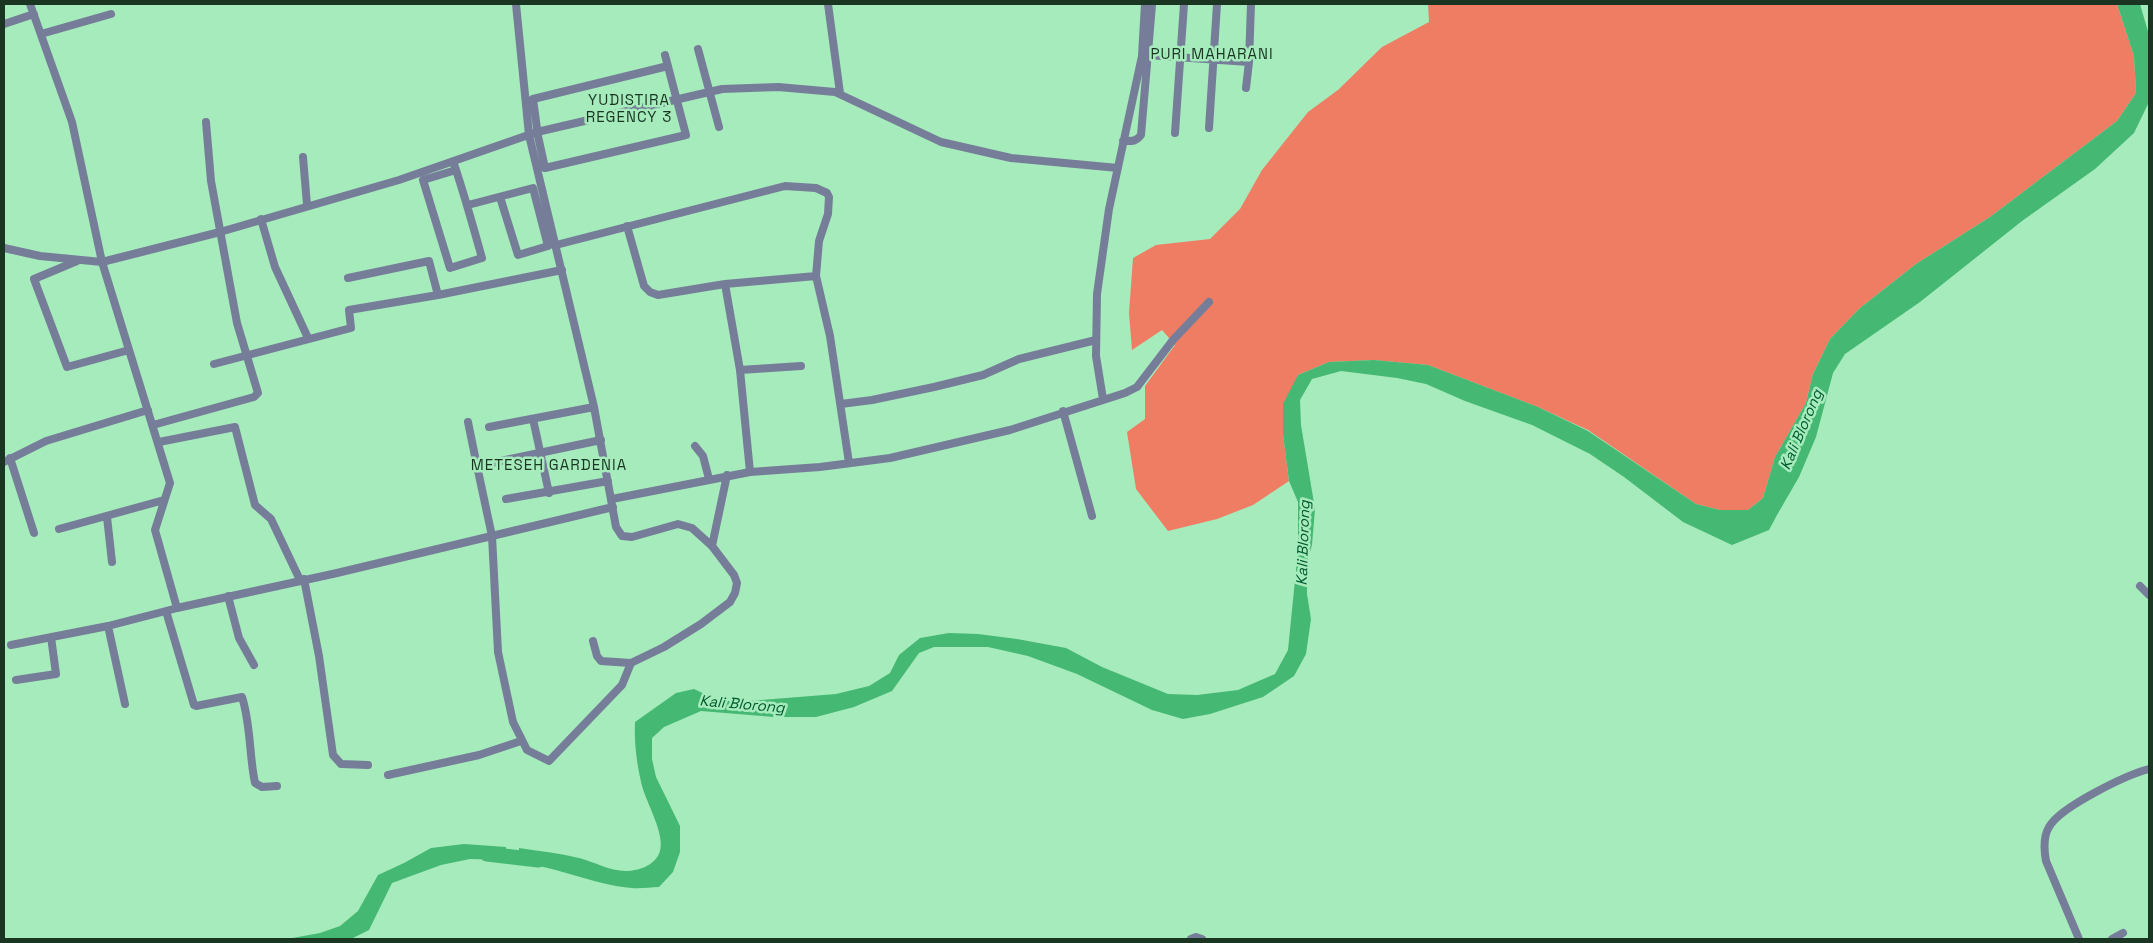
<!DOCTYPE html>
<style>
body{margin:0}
#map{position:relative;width:2153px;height:943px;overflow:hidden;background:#a6ebbb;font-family:"Space Grotesk",sans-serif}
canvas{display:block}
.frame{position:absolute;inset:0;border:5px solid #1a3623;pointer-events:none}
</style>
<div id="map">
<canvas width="2153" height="943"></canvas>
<div class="frame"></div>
</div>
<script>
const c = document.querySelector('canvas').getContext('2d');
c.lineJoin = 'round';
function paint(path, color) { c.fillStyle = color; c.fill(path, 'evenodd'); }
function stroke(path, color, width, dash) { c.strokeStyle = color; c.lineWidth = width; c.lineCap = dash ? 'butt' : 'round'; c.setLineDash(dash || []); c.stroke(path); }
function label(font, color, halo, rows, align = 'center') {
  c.font = font + ' "Space Grotesk",sans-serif'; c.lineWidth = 5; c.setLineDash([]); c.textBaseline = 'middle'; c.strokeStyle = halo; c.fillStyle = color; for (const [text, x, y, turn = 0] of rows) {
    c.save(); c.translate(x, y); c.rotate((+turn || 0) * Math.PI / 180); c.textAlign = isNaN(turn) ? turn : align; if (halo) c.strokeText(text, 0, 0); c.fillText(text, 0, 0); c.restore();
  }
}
const forest = new Path2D(`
 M1428 4H2117L2134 56 2136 93 2117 121 1990 217 1916 264 1860 308 1830 339 1813 374 1806 403 1775 457 1763 498 1748 510H1720L1696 504 1588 430 1538 407 1428 365 1374 360 1329 362 1298 375 1283 434 1289 481 1253 505 1217 519 1168 531 1136 489 1127 432 1145 419V386L1175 345 1162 330 1132 350 1129 313 1133 258 1156 245 1210 239 1240 209 1262 170 1308 112 1338 90 1382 47 1429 22Z`);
const water = new Path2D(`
 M2117 4H2140L2149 35V102L2134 133 2095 169 2022 221 1920 302 1845 354 1833 373 1816 437 1799 477 1777 515 1769 530 1732 545 1683 522 1624 477 1590 454 1532 425 1465 401 1426 384 1397 378 1341 371 1312 379 1300 400 1301 425 1315 509 1312 545 1307 562V594L1311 619 1306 654 1294 676 1263 697 1210 714 1183 719 1152 710 1077 674 1028 656 988 647H934L919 653 892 691 854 707 816 717H774L701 711 664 727 652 738V759L656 777 680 826V852L673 872 659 887C650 887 641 889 632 888 593 885 557 866 518 863L519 848C539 851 559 853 579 858 595 862 609 871 626 871 639 871 656 865 660 851 665 834 647 804 642 786 637 765 634 744 635 722L676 693 694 689 715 699 736 702 836 694 869 686 890 673 899 655 920 638 949 633 978 634 1017 639 1066 648 1102 667 1168 694 1197 695 1238 690 1275 674 1288 650 1298 550V502L1289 481 1283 434V404L1298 375 1329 362 1374 360 1428 365 1538 407 1588 431 1696 504 1720 510H1748L1763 498 1775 457 1806 403 1813 374 1830 339 1860 308 1916 264 1990 217 2117 121 2136 93 2134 56Z
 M464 844 506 847 505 860 470 859 441 865 392 883 369 930 351 939H287L320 933 340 926 358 911 378 875 404 863 431 848Z`);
const river = new Path2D(`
 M487 854 538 860`);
const street = new Path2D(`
 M30 4 72 122 102 262 170 483 155 530 177 608 337 573 613 507
 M516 4 529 135 594 407 616 527 622 536 632 537 678 524 692 528 712 546 734 575 737 583 735 593 730 602 701 624 664 647 631 663 622 685 549 761 527 750 513 722 498 652 492 536 477 466 601 440
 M828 4 840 93
 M4 24 34 14
 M41 34 111 14
 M698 49 719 127
 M665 55 686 135 545 168 538 136 533 99 668 66
 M1147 55 1249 62 1246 88
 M1249 62 1251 4
 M1209 128 1217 4
 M1175 133 1184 4
 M1123 141C1132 141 1136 142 1141 135L1152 5
 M303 157 307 205
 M453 161C464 193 473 226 482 258L450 268 423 180 456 170
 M468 205 533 188 548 246 518 255 500 197
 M261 219 275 267 308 338
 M627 226 644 286 650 292 658 295 725 284 816 276
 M556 245 785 186 816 188 827 193 829 197 828 214 819 241 816 276 830 336 849 463
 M4 248 40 256 102 262 220 232 399 180 537 132 722 89 778 87 835 92 941 142 1011 158 1118 168
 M77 261 34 279 67 367 129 350
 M348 278 429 261 438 295
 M725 284 740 370 750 472
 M214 364 351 328 349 310 438 295 562 270
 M740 370 801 366
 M1103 399 1096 356 1097 294 1109 209 1142 56 1145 4
 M841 404 872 400 934 387 983 375 1019 359 1096 340
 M1063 411 1092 516
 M533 419 549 493
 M468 422 477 466
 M153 425 254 397 258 393 237 323 211 181 206 122
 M489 427 594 407
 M159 442 235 427 255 505 271 519 300 580
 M695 446 703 456 709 479
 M10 458 34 533
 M4 462 46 441 148 410
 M506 499 608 481
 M612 499 750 472 820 467 890 458 1010 430 1125 393 1137 387 1173 340 1209 302
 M107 517 112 562
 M59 529 164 500
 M712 546 727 475
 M304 579 319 656 333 755 341 764 368 765
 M2140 586 2149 595
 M228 596 239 638 254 665
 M177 608 166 611 194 705 196 706 242 697C251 725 249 755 255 783L262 787 277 786
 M108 626 125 704
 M593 641 597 656 601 661 631 663
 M11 645 108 626 166 611
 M16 680 56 674 51 637
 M388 775 479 755 521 741
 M1191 939 1196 937 1202 939
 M2079 939 2046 861C2044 850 2043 837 2049 827 2060 807 2126 775 2149 769
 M2112 939 2123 933`);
const neighbourhoodNames = [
 ["PURI MAHARANI",1212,55],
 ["YUDISTIRA",629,101],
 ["REGENCY 3",629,118],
 ["METESEH GARDENIA",549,466]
];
const waterNames = [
 ["Kali Blorong",1802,430,-67],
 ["Kali Blorong",1304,543,-88],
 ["Kali Blorong",742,705,5]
];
paint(forest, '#ee7d63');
paint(water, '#45b873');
stroke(river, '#45b873', 15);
stroke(street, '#767d99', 8);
c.letterSpacing = '1px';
label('15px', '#1a3623', '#a6ebbb', neighbourhoodNames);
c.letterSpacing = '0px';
label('italic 15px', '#005b2f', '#a6ebbb', waterNames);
</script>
